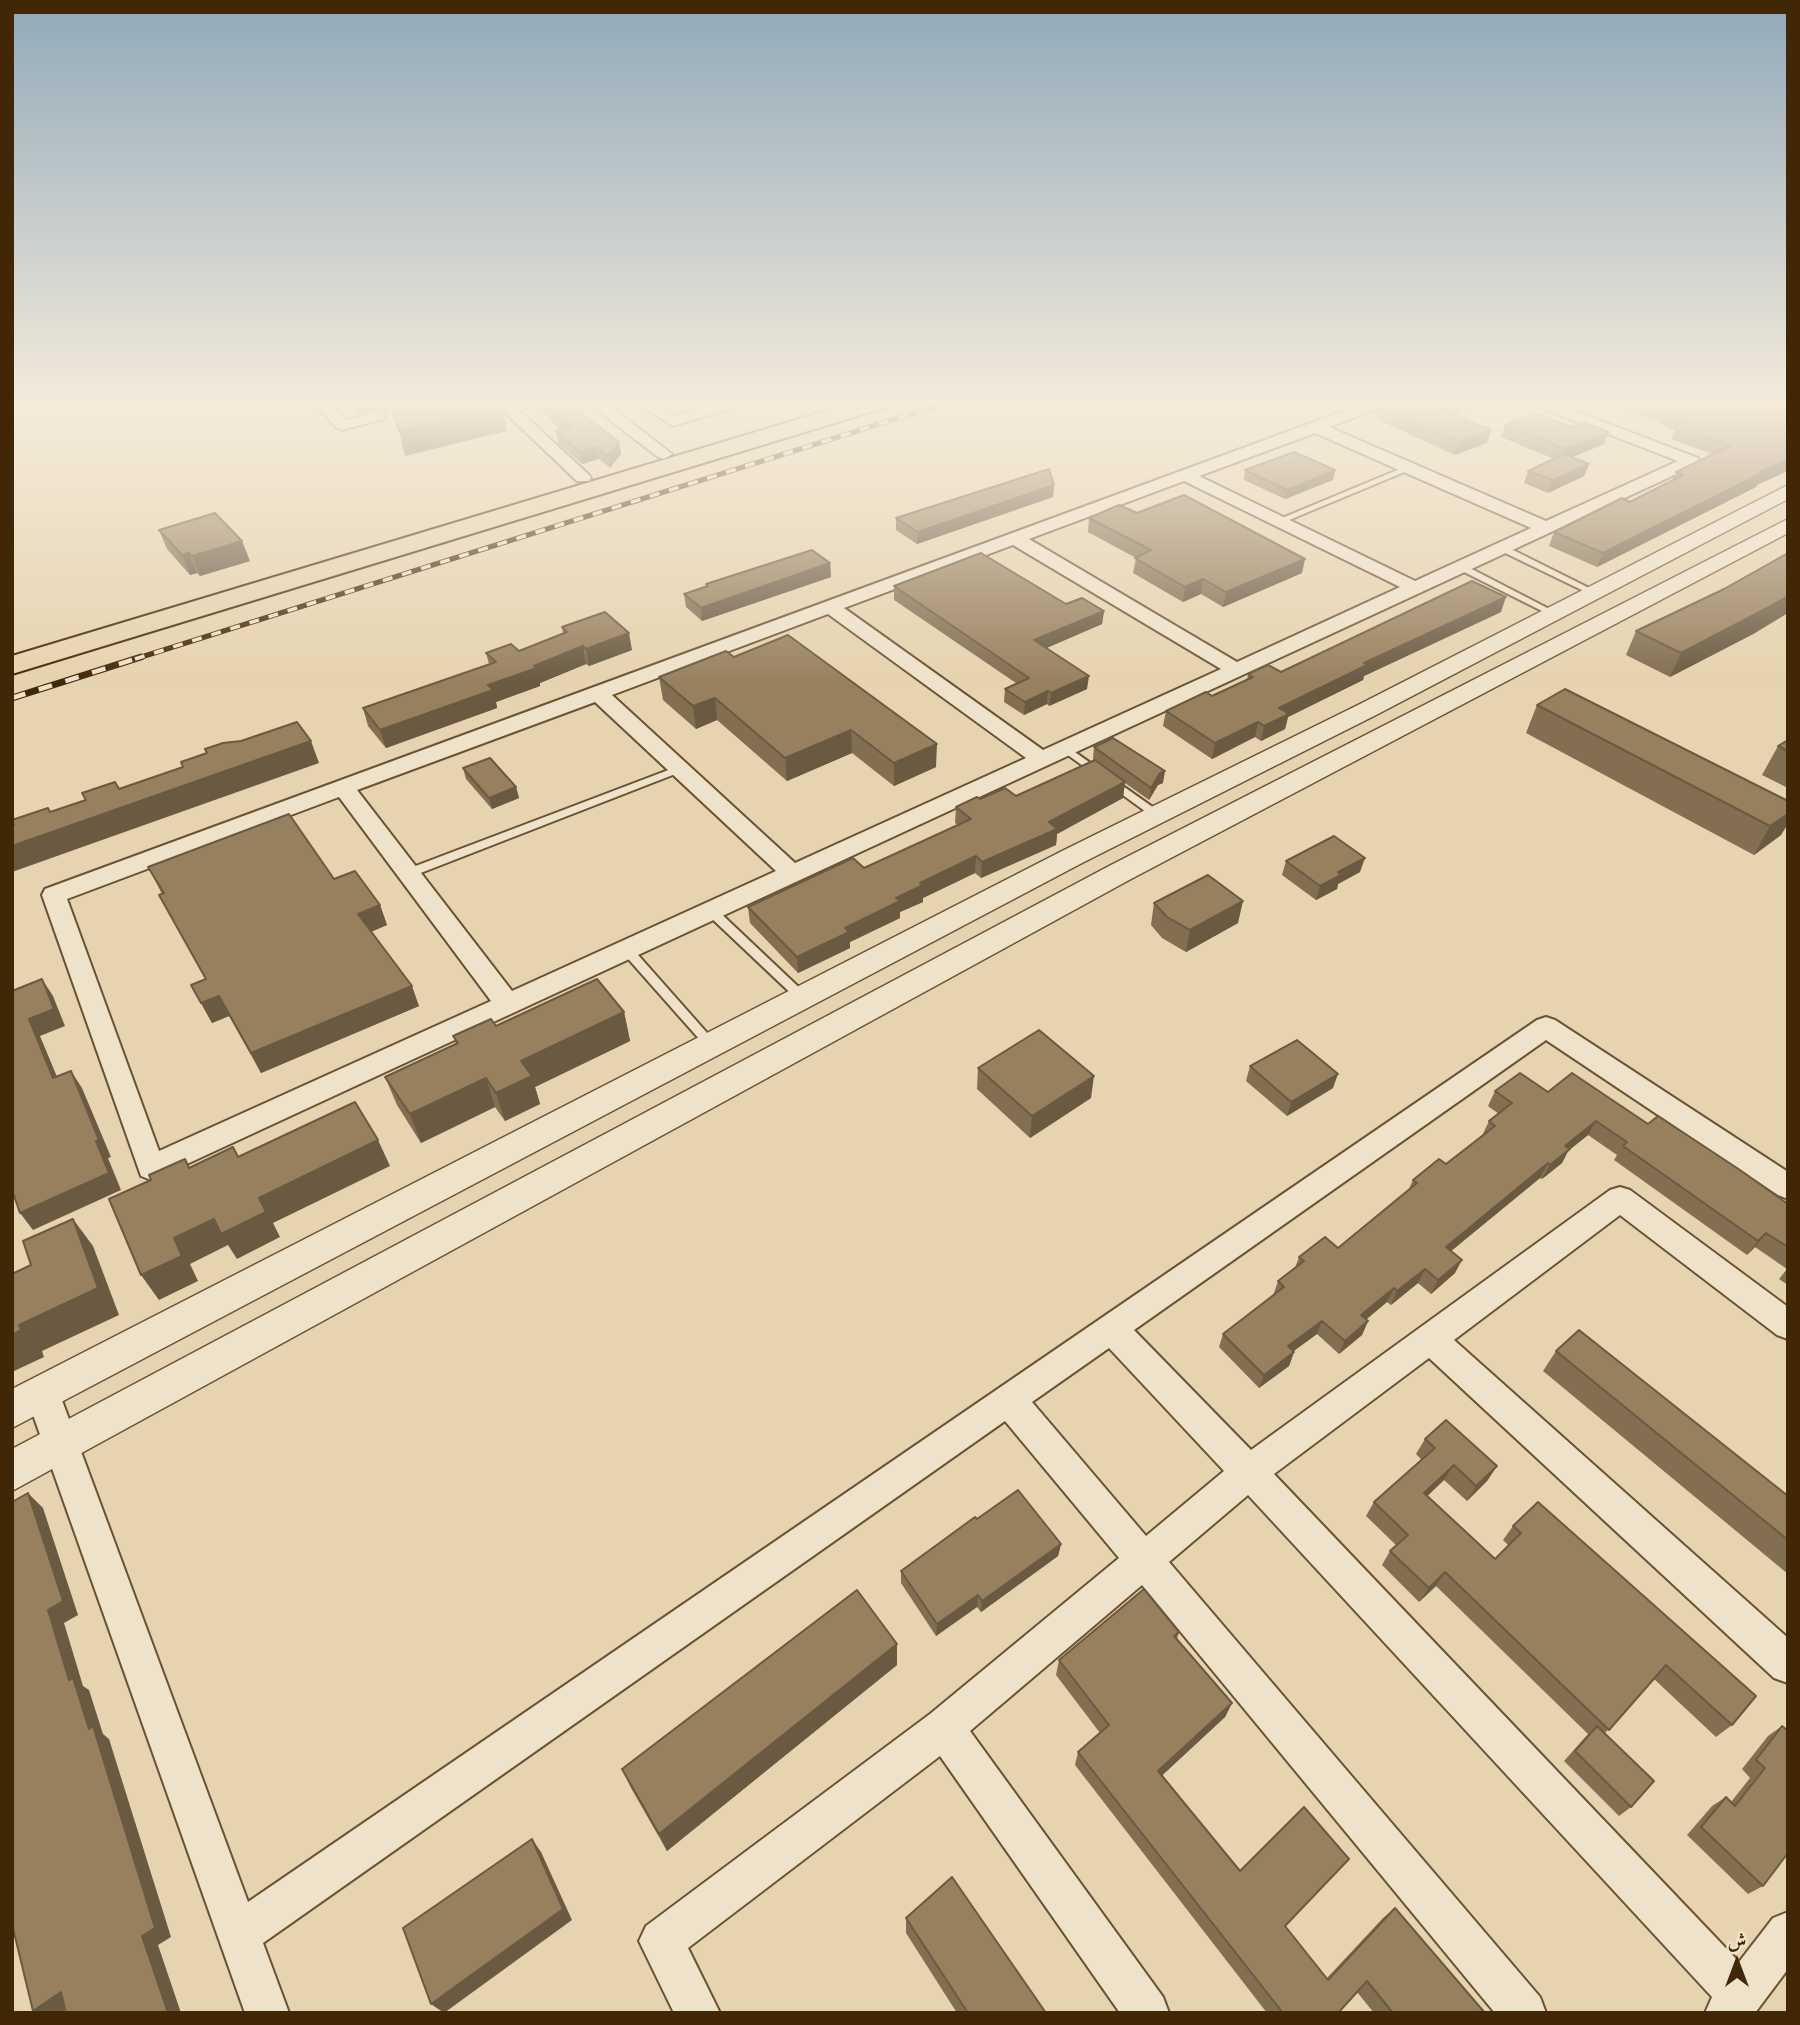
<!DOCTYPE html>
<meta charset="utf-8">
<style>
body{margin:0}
#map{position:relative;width:1800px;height:2025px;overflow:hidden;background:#e6d3af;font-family:"IM FELL Double Pica",Amiri,serif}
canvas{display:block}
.frame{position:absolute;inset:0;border:14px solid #422707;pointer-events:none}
.north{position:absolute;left:1702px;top:1927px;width:70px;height:70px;-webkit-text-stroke:5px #efe2cb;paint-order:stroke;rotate:0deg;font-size:19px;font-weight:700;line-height:28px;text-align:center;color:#422707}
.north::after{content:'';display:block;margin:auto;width:24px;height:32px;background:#422707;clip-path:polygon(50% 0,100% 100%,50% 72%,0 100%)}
</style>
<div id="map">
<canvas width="1800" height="2025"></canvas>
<div class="frame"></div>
<div class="north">ش</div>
</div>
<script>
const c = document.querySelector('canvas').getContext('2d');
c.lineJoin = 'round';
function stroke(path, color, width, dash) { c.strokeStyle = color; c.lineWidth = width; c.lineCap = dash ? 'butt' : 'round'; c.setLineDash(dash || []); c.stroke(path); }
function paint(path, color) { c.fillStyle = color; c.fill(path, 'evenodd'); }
const service = new Path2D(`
 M1407 466 1414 468 1282 523 1275 521Z
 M1499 546H1505L1597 592 1590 594 1499 550Z
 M1458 565H1464L1557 613 1550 615 1458 569Z
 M1065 745 1161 813 1162 815 1161 817H1153L1061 750 1060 748Z
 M679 766 683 767V771L413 876 409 877 403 873 405 870Z
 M711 907 715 908 807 995 809 998 807 1001H799L707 914 705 911Z
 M627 946 631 947 716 1043 718 1046 716 1049H708L623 953 621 950 623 947Z`);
const minor = new Path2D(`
 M219 401H244L236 406 222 404Z
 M312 401H327L345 420 378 411 386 416 383 419 342 430 337 428Z
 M493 401H509L589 475 591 478 589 481H577Z
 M585 401H603L672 454 664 459 658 457Z
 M634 401H652L675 416 724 401H748L745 404 673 426Z
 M1371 401H1393L1390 404 1329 427 1546 521 1678 461 1530 404 1528 401H1549L1698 458 1700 461 1698 464 161 1176 151 1180 141 1176 42 895 45 889ZM1315 433 1531 528 1415 581 1199 476ZM1184 481 1400 587 1237 662 1029 539ZM1013 545 1221 669 1043 750 844 608ZM828 614 1026 758 795 863 612 695ZM595 702 776 871 512 991 357 790ZM339 797 491 1001 159 1151 67 899Z
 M1546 1017 1555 1020 1788 1172V1199L1778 1195 1546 1040 1134 1330 1251 1450 1610 1190 1620 1187 1630 1190 1788 1307V1339L1777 1335 1620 1215 1454 1340 1788 1638V1683L1774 1678 1429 1358 1274 1474 1739 1962 1773 1918 1788 1912V1969L1755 2013H1705L1712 1997 1248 1495 1169 1562 1540 1997 1546 2013H1495L1142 1585 970 1731 1163 1997 1169 2013H1120L940 1756 688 1948 720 2013H674L639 1941 646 1926 930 1714 1119 1558 1005 1421 263 1943 289 2013H245L26 1395 31 1384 43 1380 55 1384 60 1395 248 1902 1537 1020ZM1109 1348 1224 1471 1146 1536 1032 1402Z`);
const tertiary = new Path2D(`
 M1788 485V499L1378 714 1082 863 12 1428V1389L1062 851 1360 704Z
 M1788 519V533L1131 879 12 1491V1449L1111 865Z`);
const primary = new Path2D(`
 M859 401H893L890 406 12 674V656Z`);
const railFar1 = new Path2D(`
 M135 659 952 401`);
const rail = new Path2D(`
 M12 698 141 657`);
const wall = new Path2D(`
 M344 401H389L386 413 377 408 357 414Z
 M529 401H577L579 411 619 442 621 454 610 468 599 459 582 464 558 443 556 431 561 430 551 421 550 419Z
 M1599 401H1788L1756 487 1597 567 1549 546 1554 532 1630 502 1672 481 1676 472 1712 454 1671 439 1675 430 1659 424 1660 422Z
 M1482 405 1455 415 1487 443 1455 455 1376 419 1379 407Z
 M1505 425 1604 444 1572 457 1589 464 1584 476 1548 493 1524 483 1528 471 1554 459 1501 437Z
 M1245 470H1335L1333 480 1285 499 1244 480Z
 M1054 485 1053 497 917 544 896 530V518Z
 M1137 513 1302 573 1223 607 1201 594 1183 602 1133 573 1136 558 1088 532 1089 518Z
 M159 530 250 561 200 576 197 573 190 575 167 549Z
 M830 563 831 577 702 621 686 607 684 594 706 586V584Z
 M894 586 1066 604 1104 611 1102 624 1046 648 1087 689 1049 706 1047 704 1024 715 1004 702 1005 689 1016 683 894 600Z
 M1501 612 1364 676 1363 680 1288 717 1285 729 1261 741 1255 737 1212 759 1163 726 1166 711 1212 696 1247 680 1248 674 1281 672Z
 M562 627 632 650 589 666 586 664 540 683V686L496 702 497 708 386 748 368 726 363 708 489 664 486 653 519 651 563 634Z
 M1636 631 1755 633 1670 677 1626 655Z
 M734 657 936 767 894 786 852 753 787 781 717 720 696 729 663 700 659 677Z
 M1537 705 1788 801 1781 835 1754 855 1526 733Z
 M1788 740V788L1762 775 1778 746Z
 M1094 747 1163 783 1158 785 1149 800 1125 783 1123 798 1057 834 1056 845 981 878 975 873 923 898V902L900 912V918L850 942V948L798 973 750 923 748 907 864 868 958 825 955 823 956 807 980 799 1016 796 1095 761 1093 759Z
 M463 768 516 787 519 798 492 809 466 779Z
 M1286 861 1360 872 1338 884 1337 889 1316 900 1282 875Z
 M148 867 334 879 380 905 387 925 371 932 419 1006 261 1073 229 1016 212 1023 191 985 206 979 170 915 159 895 162 894Z
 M1154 903 1238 923 1186 952 1162 938 1151 925Z
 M624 1012 630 1041 535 1087 540 1104 505 1121 495 1107 421 1143 397 1105 385 1077 456 1044 453 1036 496 1026Z
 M1250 1066 1333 1088 1287 1116 1246 1081Z
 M978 1068 1091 1098 1030 1138 977 1089Z
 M1495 1091 1548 1092 1648 1124 1788 1204V1285L1779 1279 1787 1269 1755 1247 1747 1255 1614 1160 1617 1155 1588 1135 1568 1151 1562 1163 1542 1179 1540 1178 1451 1251 1455 1273 1431 1294 1418 1283 1391 1305 1387 1302 1366 1319 1368 1321 1362 1335 1339 1354 1317 1334 1293 1351 1294 1352 1289 1366 1259 1388 1219 1347 1223 1334 1273 1296 1278 1281 1295 1268 1299 1257 1338 1248 1408 1191 1413 1180 1446 1164 1482 1136 1489 1121 1499 1114 1488 1106Z
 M1556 1351 1788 1496V1574L1543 1371Z
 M1425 1439 1497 1466 1487 1481 1467 1501 1444 1480 1427 1496 1495 1559 1509 1546 1503 1540 1513 1526 1732 1725 1716 1737 1654 1679 1605 1733 1631 1807 1619 1816 1564 1761 1588 1734 1436 1586 1419 1602 1382 1565 1390 1551 1396 1545 1366 1516 1374 1502 1422 1460 1416 1454Z
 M977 1519 1061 1544 1058 1556 981 1612 977 1607 936 1636 901 1583V1571Z
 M1179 1632 1177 1639 1232 1703 1225 1717 1162 1775 1327 1978 1383 1918 1395 1908 1485 2013H1374L1357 1992 1338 2013H1267L1075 1765 1078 1752 1100 1733 1056 1675 1059 1660Z
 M897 1665 667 1851 631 1788 622 1769Z
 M1782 1726 1763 1886 1748 1894 1687 1835 1712 1806 1726 1797 1731 1802 1750 1778 1742 1769 1768 1736Z
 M906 1918 1046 2013H957L906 1933Z`);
const shadedWall = new Path2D(`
 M357 401H375L377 408 357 414 354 402Z
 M382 401H389L386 413Z
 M577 401 579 413 549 410 548 407Z
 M1462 401H1483L1482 405 1438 421 1441 409Z
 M502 407 507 431 405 456 399 431Z
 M1491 430 1487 443 1455 455 1459 442Z
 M1609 432 1604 444 1561 462 1566 449Z
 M619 442 621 454 610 468 608 456Z
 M597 447 599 459 582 464 580 452Z
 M1788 460V471L1757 485 1756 487 1597 567 1603 553 1760 472Z
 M1589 464 1584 476 1548 493 1553 480Z
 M1335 470 1333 480 1285 499 1287 490Z
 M1054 485 1053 497 917 544 918 532Z
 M242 541 250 561 200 576 192 556Z
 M189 553 197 573 190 575 182 555Z
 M1305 559 1302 573 1223 607 1226 592Z
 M830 563 831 577 702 621 701 608Z
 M1203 579 1201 594 1183 602 1185 587Z
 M1788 596V613L1755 633 1670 677 1681 653Z
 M1506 597 1501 612 1364 676 1363 680 1288 717 1285 729 1261 741 1264 726 1279 708 1364 663Z
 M1104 611 1102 624 1033 654 1034 640Z
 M629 633 632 650 589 666 586 649Z
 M583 646 586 664 540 683V686L496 702 497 708 386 748 380 730Z
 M1089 676 1087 689 1049 706 1051 693Z
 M1048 691 1047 704 1024 715 1025 702Z
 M715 698 717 720 696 729 693 706Z
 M1258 722 1255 737 1212 759 1215 743Z
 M851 730 852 753 787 781 785 758Z
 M311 741 319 763 12 872V846Z
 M937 744 936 767 894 786V763Z
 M1165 771 1163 783 1158 785 1149 800 1151 788 1160 773Z
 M1125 782 1123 798 1057 834 1056 845 981 878 982 862 1049 822Z
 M516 787 519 798 492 809 489 798Z
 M1788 814V824L1781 835 1754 855 1770 826Z
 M976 856 975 873 923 898V902L900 912V918L850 942V948L798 973 797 957 920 883Z
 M1365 858 1360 872 1338 884 1337 889 1316 900 1320 886 1338 872Z
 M1243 901 1238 923 1186 952 1190 930Z
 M380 905 387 925 365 934 358 914Z
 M42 979 53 996 65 1026 40 1036 65 1096 53 1078 29 1019Z
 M412 986 419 1006 261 1073 251 1053Z
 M219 996 229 1016 212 1023 201 1003Z
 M624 1012 630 1041 535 1087 540 1104 505 1121 496 1093 521 1061Z
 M71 1071 82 1088 111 1157 108 1158 121 1190 33 1230 20 1213 96 1141Z
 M1338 1074 1333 1088 1287 1116 1291 1102Z
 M1094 1076 1091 1098 1030 1138 1032 1116Z
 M486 1078 495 1107 421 1143 410 1114Z
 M1596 1121 1588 1135 1568 1151 1562 1163 1542 1179 1550 1165 1565 1146Z
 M378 1140 390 1166 273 1223 280 1237 237 1259 228 1245 190 1264 198 1281 159 1300 141 1275 174 1238Z
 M1548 1163 1540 1178 1439 1261 1446 1247Z
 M73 1219 93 1246 119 1315 42 1351 44 1357 12 1372V1335L19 1325Z
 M1766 1233 1755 1247 1747 1255 1758 1241Z
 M1462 1260 1455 1273 1431 1294 1438 1280Z
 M1425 1269 1418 1283 1391 1305 1397 1291Z
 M1394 1288 1387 1302 1355 1329 1361 1315Z
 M1322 1321 1317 1334 1283 1359 1288 1346Z
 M1368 1321 1362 1335 1339 1354 1345 1341Z
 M1294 1352 1289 1366 1259 1388 1264 1375Z
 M1454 1465 1444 1480 1415 1508 1424 1493Z
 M1497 1466 1487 1481 1467 1501 1476 1486Z
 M28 1493 43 1508 78 1615 64 1623 83 1686 89 1690 103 1734 109 1739 171 1937 158 1945 181 2013H168L142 1936 89 1729 69 1680 48 1610Z
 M1061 1544 1058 1556 981 1612 982 1601Z
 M1445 1572 1436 1586 1419 1602 1429 1588Z
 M978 1595 977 1607 936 1636 937 1624Z
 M897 1644V1665L667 1851 659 1834Z
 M1232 1703 1225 1717 1153 1784 1158 1771Z
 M532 1839 541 1852 572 1920 444 2013 431 2004Z
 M61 1992 79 2000 61 2013H36L33 2011Z`);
const building = new Path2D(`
 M403 401H495L502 407 399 431 391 404Z
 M541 401H576L548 407Z
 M1396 401H1462L1441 409 1491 430 1459 442 1379 407Z
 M1643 401H1788V460L1760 472 1762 473 1603 553 1554 532 1622 498 1630 502 1683 475 1676 472 1730 446 1677 425 1689 420 1664 411 1667 409Z
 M570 404 619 442 608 456 597 447 580 452 556 431 571 427 549 410Z
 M1534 413 1572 427 1584 422 1609 432 1566 449 1505 425Z
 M1294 452 1335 470 1287 490 1245 470Z
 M1564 454 1589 464 1553 480 1528 471Z
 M1049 469 1054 485 918 532 896 518Z
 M1184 495 1305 559 1226 592 1203 579 1185 587 1135 558 1151 550 1089 518 1119 505 1137 513Z
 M215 513 242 541 192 556 189 553 182 555 159 530Z
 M812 550 830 563 701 608 684 594 708 586 706 584Z
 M981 553 1066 604 1082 598 1104 611 1034 640 1089 676 1051 693 1048 691 1025 702 1005 689 1029 678 894 586Z
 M1788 553V596L1767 608 1681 653 1636 631 1724 589Z
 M1472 581 1506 597 1364 663 1367 665 1279 708 1289 714 1264 726 1258 722 1215 743 1166 711 1206 692 1212 696 1253 677 1248 674 1268 665 1281 672Z
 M605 612 629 633 586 649 583 646 534 666 537 668 488 685 493 690 380 730 363 708 496 662 486 653 511 644 519 651 567 632 562 627Z
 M788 635 937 744 894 763 851 730 785 758 715 698 693 706 659 677 726 651 734 657Z
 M1565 689 1788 801V814L1770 826 1537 705Z
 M297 722 311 741 12 846V825H14L12 820 48 808 50 812 86 800 82 793 115 782 119 789 183 767 181 762 207 753 205 749 223 743 241 741Z
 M1113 738 1165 771 1160 773 1151 788 1094 747Z
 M1788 740V751L1778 746Z
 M490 758 516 787 489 798 463 768Z
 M1095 760 1125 782 1049 822 1057 829 982 862 976 856 920 883 923 885 896 898 900 901 845 928 849 932 797 957 748 907 853 858 864 868 971 819 956 807 977 797 980 799 1005 788 1016 796Z
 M289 814 334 879 355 871 380 905 358 914 412 986 251 1053 219 996 201 1003 191 985 206 979 159 895 164 893 148 867Z
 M1334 836 1365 858 1338 872 1341 875 1320 886 1286 861Z
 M1208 875 1243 901 1190 930 1167 917 1154 903Z
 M42 979 54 1009 29 1019 53 1078 71 1071 99 1140 96 1141 109 1173 20 1213 12 1190V991Z
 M597 979 624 1012 521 1061 532 1076 496 1093 486 1078 410 1114 385 1077 458 1043 453 1036 491 1019 496 1026Z
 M1039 1030 1094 1076 1032 1116 978 1068Z
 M1297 1040 1338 1074 1291 1102 1250 1066Z
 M1520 1073 1548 1092 1572 1073 1648 1124 1658 1116 1740 1170 1788 1204V1247L1766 1233 1758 1241 1623 1146 1627 1142 1596 1121 1565 1146 1570 1149 1550 1165 1548 1163 1446 1247 1462 1260 1438 1280 1425 1269 1397 1291 1394 1288 1361 1315 1368 1321 1345 1341 1322 1321 1288 1346 1294 1352 1264 1375 1223 1334 1284 1287 1278 1281 1304 1261 1299 1257 1325 1237 1338 1248 1417 1183 1413 1180 1439 1159 1446 1164 1495 1126 1489 1121 1512 1103 1495 1091Z
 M355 1102 378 1140 259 1198 266 1212 221 1234 214 1219 174 1238 182 1256 141 1275 109 1199 151 1180 149 1175 185 1159 189 1168 233 1147 238 1157Z
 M73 1219 98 1288 19 1325 21 1330 12 1335V1274L31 1265 23 1241Z
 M1579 1330 1788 1496V1540L1556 1351Z
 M1446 1420 1497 1466 1476 1486 1454 1465 1424 1493 1495 1559 1521 1533 1513 1526 1538 1502 1756 1696 1732 1725 1666 1665 1609 1730 1445 1572 1429 1588 1390 1551 1408 1535 1374 1502 1435 1448 1425 1439Z
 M1018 1490 1061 1544 982 1601 978 1595 937 1624 901 1571 975 1517 977 1519Z
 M28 1493 63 1601 48 1610 69 1680 73 1678 89 1729 93 1726 155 1928 142 1936 168 2013H66L61 1992 33 2011 12 1924V1502Z
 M1144 1589 1179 1632 1174 1636 1232 1703 1158 1771 1240 1871 1304 1807 1349 1859 1285 1926 1328 1980 1395 1908 1485 2013H1393L1367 1981 1338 2013H1283L1078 1752 1109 1725 1059 1660Z
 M857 1590 897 1644 659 1834 622 1769Z
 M1597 1726 1654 1781 1631 1807 1575 1751Z
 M1782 1726 1788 1731V1853L1763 1886 1701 1827 1726 1797 1735 1806 1765 1768 1756 1760Z
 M532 1839 563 1909 431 2004 403 1928Z
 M952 1877 1046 2013H968L906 1918Z`);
stroke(service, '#6b5231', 4);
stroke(minor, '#6b5231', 4);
stroke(tertiary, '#6b5231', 3);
stroke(primary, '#422707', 4);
paint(service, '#efe2cb');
paint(minor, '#efe2cb');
paint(tertiary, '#efe2cb');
paint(primary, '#e6d3af');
stroke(railFar1, '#422707', 5);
stroke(rail, '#422707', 7);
stroke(railFar1, '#efe2cb', 3.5, [10]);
stroke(rail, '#efe2cb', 4.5, [14]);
paint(wall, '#826e51');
paint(shadedWall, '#6a5a42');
paint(building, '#97805e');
stroke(building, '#6a5a42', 2);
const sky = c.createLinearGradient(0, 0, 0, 684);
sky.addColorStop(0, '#91a9ba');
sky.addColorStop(0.59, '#f4ebdb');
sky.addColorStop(1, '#f4ebdb00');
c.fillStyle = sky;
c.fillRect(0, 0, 1800, 684);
</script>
